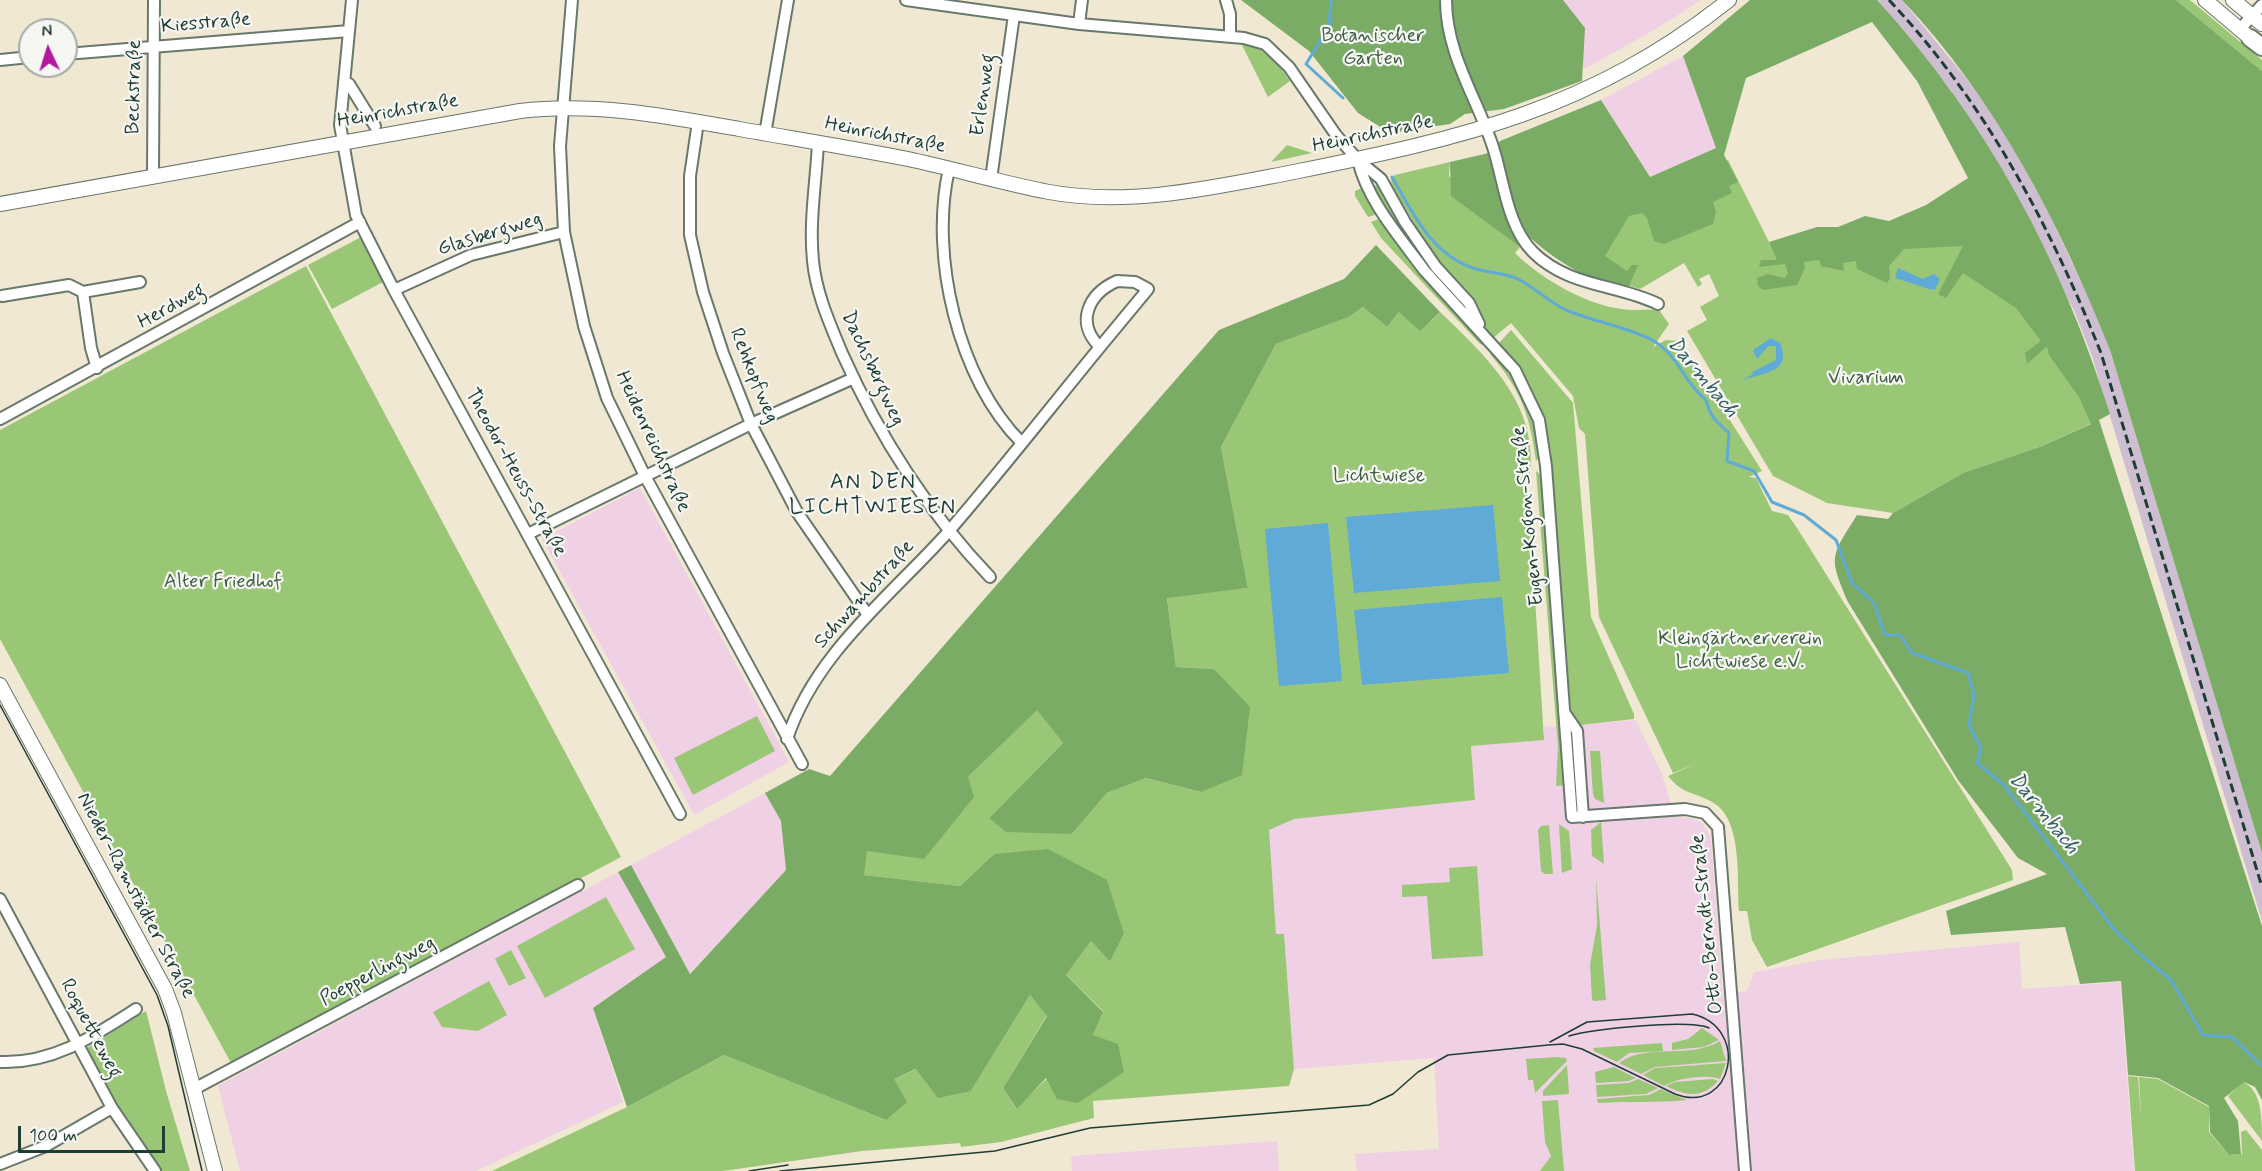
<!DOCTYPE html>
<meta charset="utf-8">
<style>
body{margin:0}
#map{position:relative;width:2262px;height:1171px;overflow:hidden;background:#f0e8d3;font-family:Mynerve,sans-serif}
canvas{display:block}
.north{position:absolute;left:18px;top:18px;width:60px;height:60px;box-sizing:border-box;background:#f6f6f2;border:2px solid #a0aca6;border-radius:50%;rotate:356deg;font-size:16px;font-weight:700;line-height:24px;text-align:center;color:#1f3d34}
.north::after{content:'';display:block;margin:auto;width:21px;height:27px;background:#b5179e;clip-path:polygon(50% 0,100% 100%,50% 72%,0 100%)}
.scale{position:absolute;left:18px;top:1126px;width:147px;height:27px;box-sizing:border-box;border:3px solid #1f3d34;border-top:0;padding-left:8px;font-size:18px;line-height:21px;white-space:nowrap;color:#1f3d34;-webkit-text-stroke:4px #f6f6f2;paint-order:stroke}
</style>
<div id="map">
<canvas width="2262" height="1171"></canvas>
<div class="north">N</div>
<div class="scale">100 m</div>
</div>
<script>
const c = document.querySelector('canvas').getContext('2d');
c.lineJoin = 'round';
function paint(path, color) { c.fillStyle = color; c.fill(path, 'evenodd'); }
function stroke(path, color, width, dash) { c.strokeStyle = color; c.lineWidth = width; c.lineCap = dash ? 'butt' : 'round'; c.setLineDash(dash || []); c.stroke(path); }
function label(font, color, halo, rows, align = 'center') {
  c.font = font + ' Mynerve,sans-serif'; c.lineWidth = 4.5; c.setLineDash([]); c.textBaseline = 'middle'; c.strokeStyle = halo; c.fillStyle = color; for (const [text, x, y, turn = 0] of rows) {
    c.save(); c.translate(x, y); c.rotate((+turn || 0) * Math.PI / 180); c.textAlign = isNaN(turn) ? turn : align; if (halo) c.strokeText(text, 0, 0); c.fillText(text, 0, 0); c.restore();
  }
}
const built = new Path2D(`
 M1432 0H1701L1656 29 1588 67 1488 105Z
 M1683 56 1716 148 1650 177 1601 100Z
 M640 488 789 762 694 815 542 539Z
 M1636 720 1662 774 1675 817 1692 818 1702 822 1711 838 1723 993 1747 991 1754 972 1821 960 2019 942 2022 989 2120 982 2134 1171H1357L1355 1154 1439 1149 1434 1058 1294 1069 1284 935H1276L1268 830 1294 819 1475 800 1471 746 1543 740 1545 727Z
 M765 793 781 821 786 870 689 974 631 865Z
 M618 872 666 957 593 1008 623 1102 476 1171H240L218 1086Z
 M1277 1141 1279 1171H1072L1071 1156Z`);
const industrial = new Path2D(`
 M1877 0H1902L1966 78 2003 129 2045 206 2090 300 2110 350 2262 853V921L2092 356 2073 308 1950 89Z`);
const green = new Path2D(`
 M2176 0H2190L2262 60V71Z
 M1240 41C1265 42 1276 62 1290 81L1268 97Z
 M1287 145 1312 153 1271 162Z
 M1728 160 1778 260 2020 229 2099 420 2042 446 1963 473 1893 513 1827 503 1773 476 1687 331 1707 320 1700 307 1719 296 1709 274 1699 279 1702 284 1698 287 1684 263 1640 289 1593 274 1581 236Z
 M1450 162 1449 176 1495 227 1520 247 1515 253C1540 278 1586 305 1622 309 1635 311 1646 309 1659 310L1669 324 1653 347 1666 340 1680 341 1762 471 1749 477 1756 478 1772 511 1788 515 1797 528 2012 870 2013 880 1767 967 1752 940 1747 911H1739C1737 880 1743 818 1712 802 1693 791 1683 795 1668 776L1697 763 1673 773 1599 617 1585 434 1579 428 1573 396 1511 323 1493 338 1432 253 1392 186 1391 179 1395 175Z
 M1377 185 1423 258 1463 301 1461 304 1421 259 1372 186Z
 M1362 188 1378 214 1368 217 1355 196V191Z
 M1381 218 1425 278 1486 343 1484 345 1480 344 1381 238 1371 222Z
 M361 237 385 281 332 309 308 265Z
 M306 266 621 857 231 1063 0 639V430Z
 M1363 307 1387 327 1399 312 1431 321 1440 312C1490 360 1544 409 1528 487L1544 740 1471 746 1475 800 1294 819 1269 830 1276 934H1284L1294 1069 1289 1086 1093 1101 1094 1118 1001 1142 961 1147 960 1143 862 1151 723 1171H492L627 1107 724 1055 886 1120 894 1079 917 1069 971 1091 1030 995 1047 1015 1003 1088 1016 1108 1093 1035 1103 1011 1066 975 1091 941 1110 962 1124 934 994 854 960 886 863 875 867 851 968 777 1037 709 1063 743 989 818 1072 834 1107 793 1146 778 1201 792 1214 669 1176 667 1167 597 1248 588 1221 447 1276 344 1349 317Z
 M1511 330 1573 403 1591 617 1634 714V719L1580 725 1571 711 1548 438C1539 400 1525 372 1499 343Z
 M1491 350C1518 381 1535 414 1540 456L1536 461C1530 415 1521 390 1490 354Z
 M1536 471 1541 475 1565 785 1556 786 1558 747Z
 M757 716 775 751 693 795 674 758Z
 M1590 751H1600L1604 803 1595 799 1593 794Z
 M1601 822 1604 864 1592 856 1591 830Z
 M1559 824 1569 831 1572 869 1562 873Z
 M1549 825 1553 874H1545L1541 871 1538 830 1541 826Z
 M1477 866 1483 956 1432 959 1427 896 1402 897V885L1450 882 1449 868Z
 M1596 877 1606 1000 1594 1001 1592 999 1590 965 1597 925Z
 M606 897 635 949 545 998 517 946Z
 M511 950 526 978 509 986 495 959Z
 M489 981 507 1015 478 1031 442 1027 433 1012Z
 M146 1011 166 1091 190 1171H159L116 1106 87 1048Z
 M1702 1028 1719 1040 1704 1047 1672 1050V1043L1688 1039Z
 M1720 1041 1726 1061 1655 1067 1641 1074 1619 1063C1647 1042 1689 1060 1720 1041Z
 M1662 1043 1663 1051 1629 1053 1617 1062 1594 1051 1593 1048Z
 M1557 1057 1566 1058 1567 1061 1535 1093 1533 1080H1528L1526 1059Z
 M1726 1063 1720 1079C1705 1074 1678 1078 1664 1086L1643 1075 1655 1068Z
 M1567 1065 1569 1094 1543 1096V1091Z
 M1614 1067 1636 1078 1629 1081 1596 1083 1595 1072Z
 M2128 1076 2138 1077 2141 1117 2139 1077 2158 1079 2209 1107V1132L2229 1155 2242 1154 2241 1132 2246 1130 2262 1150V1171H2135Z
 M1638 1079 1658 1088 1646 1094 1597 1097 1596 1085 1629 1083Z
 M1713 1079 1718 1081C1702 1099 1686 1096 1666 1086L1675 1082Z
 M2243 1082C2262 1090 2262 1119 2262 1141L2228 1096Z
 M1661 1089 1687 1100C1657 1103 1628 1101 1598 1103L1597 1099 1649 1095Z
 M1558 1100 1564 1171H1540L1551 1156 1545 1142 1542 1101Z`);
const forest = new Path2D(`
 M1241 0H1563L1585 28 1582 81 1504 109 1465 114 1450 124 1390 133 1358 113 1309 51Z
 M1750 0H1877C1986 119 2062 260 2110 414L2099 420 2262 926V1100L2255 1087 2244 1082 2224 1098 2238 1121 2241 1154 2229 1155 2210 1132 2209 1106 2158 1078 2128 1075 2121 981 2080 984 2065 927 1951 935 1946 911 2047 874 2018 858 1958 780 1848 602C1828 555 1831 557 1857 515L1888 519 1893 513 1963 473 2042 446 2091 424 2079 397 2049 355 2047 346 2027 364 2025 353 2041 341 2016 308 1963 273 1946 298 1938 294 1963 246 1904 249 1889 266 1890 279 1887 283 1857 269 1856 261 1843 263 1844 271 1821 266 1819 260 1804 262 1805 268 1797 285 1763 290 1758 286 1757 278 1768 274 1785 278 1788 273 1785 264 1759 267 1761 260H1777L1769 242 1817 227H1838L1865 216 1889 221 1926 205 1968 178 1917 81 1872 22 1746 78 1724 155 1738 182 1729 186 1732 193 1713 202 1716 212 1713 224 1664 244 1654 241 1647 218 1642 213 1629 216 1605 256 1627 271 1632 265H1638L1629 286C1591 285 1555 260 1527 235L1520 247 1451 196 1450 162 1493 152 1500 141 1601 100 1650 177 1716 148 1683 56Z
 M1902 0H2176L2262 71V853L2110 350C2060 224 1996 99 1902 0Z
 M1376 245 1440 312 1420 331 1399 312 1387 327 1363 307 1349 317 1276 344 1221 447 1248 588 1167 598 1176 667 1214 669 1250 707 1242 775 1201 792 1146 778 1107 793 1072 834 1006 832 989 818 1063 743 1037 710 968 777 974 797 924 859 867 851 864 875 960 886 994 854 1048 849 1107 880 1124 934 1110 962 1091 941 1066 975 1103 1012 1093 1035 1118 1044 1124 1072 1078 1103 1057 1099 1046 1078 1017 1109 1003 1088 1047 1016 1030 995 971 1091 938 1098 916 1069 894 1079 907 1102 886 1120 724 1055 627 1107 593 1008 666 957 618 872 631 865 690 974 786 870 781 821 765 793 809 769 830 776 1219 330 1344 279Z`);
const water = new Path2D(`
 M1898 268 1923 279 1934 274 1940 279 1935 290 1929 289 1895 278Z
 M1771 338 1780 343C1793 374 1762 372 1741 381L1753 374 1752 372 1776 360V346H1768L1757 359 1753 350Z
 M1493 505 1500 581 1354 593 1346 517Z
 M1328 523 1342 681 1279 686 1265 529Z
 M1502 597 1509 673 1362 685 1354 610Z`);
const stream = new Path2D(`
 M1331 0 1329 27 1306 64 1343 98
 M1392 177C1413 213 1432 256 1476 269 1490 273 1507 273 1520 280 1536 289 1549 302 1566 310 1594 322 1625 326 1652 340 1678 354 1684 383 1706 400 1711 418 1715 420 1729 433L1727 461 1754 471 1772 502 1804 515 1836 540 1852 583 1874 603 1885 635H1900L1912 653 1968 673 1974 695 1969 725 1981 748 1977 763 2004 785 2113 928 2142 956 2171 980 2203 1035 2232 1037 2262 1066`);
const minor = new Path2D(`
 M352 0 340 125 356 215 394 290 680 814
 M572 0 560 146 564 232 584 326 607 398 645 476 802 764
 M906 0 1079 24 1244 38 1265 44 1289 67 1336 135 1358 160 1381 179 1405 222 1436 267 1469 303 1479 324
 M1226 0 1230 14V36
 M1446 0C1446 54 1477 98 1493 147 1504 181 1507 226 1533 252 1568 287 1617 284 1658 304
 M1079 24 1082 0
 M2240 29 2262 5
 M66 54 349 31
 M0 60 30 57
 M344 82 349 84 375 126
 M698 122 690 176V235L703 292 723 353 751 424 797 512 868 615
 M765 134 788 0
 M818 143C816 183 809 221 813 261 816 293 830 324 842 353 879 436 927 511 990 577
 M1358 160C1367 200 1399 236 1424 270L1515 370 1539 420 1546 466 1572 817 1685 809 1705 813 1718 827 1745 1171
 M949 169C929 255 958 380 1022 443
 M153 175 154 0
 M991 179 1014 15
 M1117 281 1135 282 1148 289 1100 347C1075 323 1088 294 1117 281Z
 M394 290 471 255 564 232
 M83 292 91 348 97 368
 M2 296 69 285 83 292 140 282
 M0 419 360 222
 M528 534 751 424 854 378
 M1564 712 1577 731 1583 817
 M787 739C815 653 891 596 949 531 1001 471 1050 408 1100 347
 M0 899 112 1108 155 1171
 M0 1062C53 1064 94 1036 136 1009
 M194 1089 578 885
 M0 1164 46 1146 112 1108`);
const major = new Path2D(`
 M2205 0 2250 38
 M2233 0 2262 24
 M0 204 520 111C593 102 667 116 739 129 796 139 852 148 908 159 955 169 1002 183 1049 192 1130 207 1215 187 1294 172 1462 138 1591 110 1729 0
 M0 685 165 989 174 1013 215 1171`);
const highway = new Path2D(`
 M2250 38 2262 47`);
const tram = new Path2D(`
 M0 705 157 995 168 1026 202 1171
 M1569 1036C1592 1029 1689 1019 1709 1028
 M749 1171 788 1165
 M780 1171 995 1151 1090 1128 1369 1105 1393 1094 1418 1072 1448 1055 1548 1045 1563 1044 1582 1049 1675 1094C1733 1116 1751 1027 1692 1014L1587 1022 1550 1042`);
const rail = new Path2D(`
 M1889 0C1985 102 2050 225 2101 353L2262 887`);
const streetNames = [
 ["Kiesstraße",206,24,-5],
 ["Beckstraße",135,87,-89],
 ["Erlenweg",984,95,-82],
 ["Heinrichstraße",398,112,-10],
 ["Heinrichstraße",1373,135,-12],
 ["Heinrichstraße",885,136,11],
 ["Glasbergweg",490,235,-17],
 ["Herdweg",172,307,-29],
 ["Dachsbergweg",872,369,65],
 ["Rehkopfweg",753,376,68],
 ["Heidenreichstraße",652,442,65],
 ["Theodor-Heuss-Straße",515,473,61],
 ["Eugen-Kogon-Straße",1529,516,-96],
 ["Schwambstraße",865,595,-48],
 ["Nieder-Ramstädter Straße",135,896,62],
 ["Otto-Berndt-Straße",1708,924,-96],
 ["Poepperlingweg",378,972,-28],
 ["Roquetteweg",90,1029,62]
];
const parkNames = [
 ["Botanischer",1373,37],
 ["Garten",1373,60],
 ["Vivarium",1866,379],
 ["Lichtwiese",1379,477],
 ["Alter Friedhof",223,583],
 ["Kleingärtnerverein",1740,640],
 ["Lichtwiese e.V.",1740,663]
];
const waterNames = [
 ["Darmbach",1702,378,50],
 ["Darmbach",2043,814,51]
];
const quarterNames = [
 ["AN DEN",873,483],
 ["LICHTWIESEN",873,508]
];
paint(built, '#f0d0e4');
paint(industrial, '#cebed1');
paint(green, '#9ac775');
paint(forest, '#7bac66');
paint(water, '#5faad7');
stroke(stream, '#5faad7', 3);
stroke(minor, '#68796c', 14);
stroke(major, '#68796c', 16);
stroke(highway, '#68796c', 20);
stroke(minor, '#fff', 10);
stroke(major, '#fff', 14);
stroke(highway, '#fff', 16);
stroke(tram, '#1f3d34', 1.5);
stroke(rail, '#1f3d34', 3, [9, 4.5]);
label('20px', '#1f3d34', '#f6f6f2', streetNames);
label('20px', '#3e6044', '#f6f6f2', parkNames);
label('italic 21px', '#325e65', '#f6f6f2', waterNames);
c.letterSpacing = '1.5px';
label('22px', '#1f3d34', '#f6f6f2', quarterNames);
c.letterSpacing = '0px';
</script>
